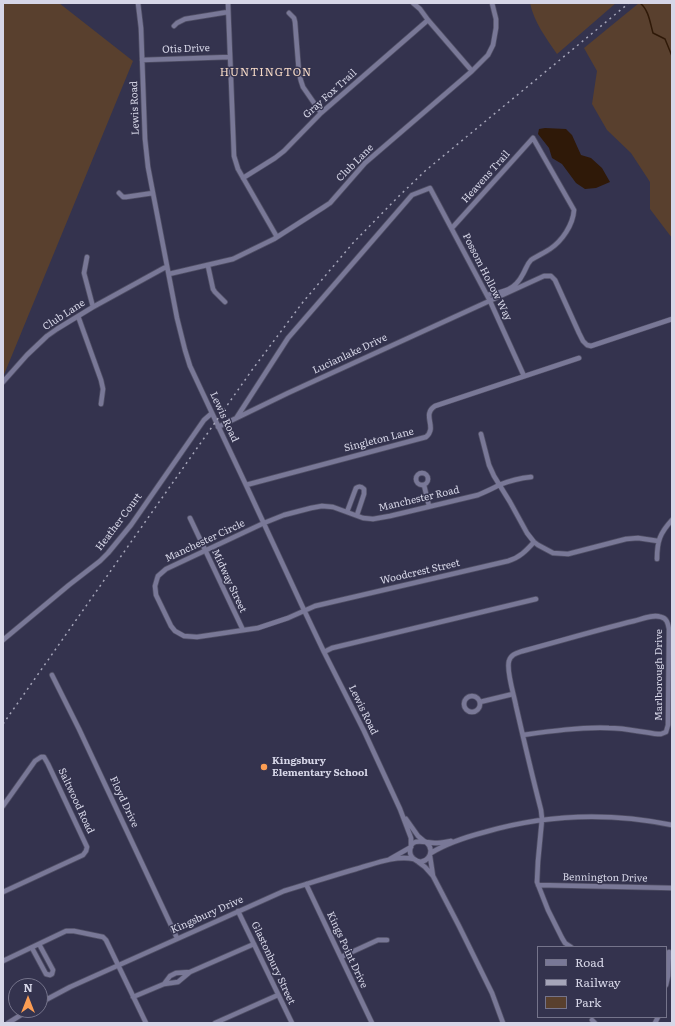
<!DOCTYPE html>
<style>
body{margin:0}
#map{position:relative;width:675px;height:1026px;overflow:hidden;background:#34334e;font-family:Literata,serif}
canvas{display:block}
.frame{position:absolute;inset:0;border:4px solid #d6d6e7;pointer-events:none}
.legend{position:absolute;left:537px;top:946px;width:130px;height:72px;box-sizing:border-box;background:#34334e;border:1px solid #75748b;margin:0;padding:5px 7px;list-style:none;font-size:12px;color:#d6d6e7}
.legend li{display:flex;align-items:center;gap:8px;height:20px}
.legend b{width:20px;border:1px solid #75748b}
.north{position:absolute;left:8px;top:978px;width:40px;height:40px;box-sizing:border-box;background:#34334e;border:1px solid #75748b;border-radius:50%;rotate:0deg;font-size:11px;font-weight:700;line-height:16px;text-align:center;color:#d6d6e7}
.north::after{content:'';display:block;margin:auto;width:14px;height:18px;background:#fc9d53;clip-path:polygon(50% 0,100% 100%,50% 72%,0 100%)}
</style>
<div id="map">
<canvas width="675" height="1026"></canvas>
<div class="frame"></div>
<ul class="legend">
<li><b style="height:5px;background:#797897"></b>Road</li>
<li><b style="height:5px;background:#a5a5b9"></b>Railway</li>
<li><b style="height:11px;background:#59402e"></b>Park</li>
</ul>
<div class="north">N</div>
</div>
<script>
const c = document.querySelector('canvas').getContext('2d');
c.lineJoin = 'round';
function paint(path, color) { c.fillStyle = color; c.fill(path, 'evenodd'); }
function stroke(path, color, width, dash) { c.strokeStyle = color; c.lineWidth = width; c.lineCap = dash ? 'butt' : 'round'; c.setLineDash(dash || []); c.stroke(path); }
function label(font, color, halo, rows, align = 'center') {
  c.font = font + ' Literata,serif'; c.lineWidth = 3; c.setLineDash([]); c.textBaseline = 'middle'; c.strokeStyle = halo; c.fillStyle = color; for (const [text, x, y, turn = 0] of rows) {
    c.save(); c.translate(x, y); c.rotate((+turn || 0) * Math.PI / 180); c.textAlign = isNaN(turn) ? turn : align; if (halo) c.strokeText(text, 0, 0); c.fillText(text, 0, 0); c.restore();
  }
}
const green = new Path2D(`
 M3 3H59L133 61 3 377Z
 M530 3H616L557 54C546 38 534 22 530 3Z
 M639 3H672V238L650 209V182L631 153 607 130 592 104 597 71 584 48Z`);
const water = new Path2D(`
 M545 128 566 129 572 135 581 155 591 158 602 168 610 182 596 188 585 189 576 183 562 164 552 158 549 148 538 134 539 129Z`);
const stream = new Path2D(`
 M640 3C649 10 650 23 653 33L665 39 672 56`);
const minor = new Path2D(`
 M138 3 141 28 145 139 148 167 177 318 185 350 190 366 212 413 246 485 304 610 324 652 364 731 400 809 411 838V846
 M228 3 234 156 238 169 277 237
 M413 3 420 9 428 20 472 71
 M289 13 294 18 295 22 299 73 301 81 303 87 321 113
 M174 26 177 23 185 19 228 12
 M142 60 230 57
 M243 178 275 158 284 151 321 113 428 20
 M119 193 123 197H126L153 193
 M452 228 533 138 574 210C573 225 562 241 550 249 544 253 537 256 531 260 527 264 526 269 523 274 515 290 504 292 487 295
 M87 257 84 273 93 307
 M208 266 213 289 215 292 225 302
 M169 274 233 259 274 239 324 207 330 203 365 163 472 71 488 55 493 45 496 28V19L492 3
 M78 316 101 380 103 389 101 404
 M3 382 27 355 47 336 57 329 93 307 164 268 167 267
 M237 417 288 338 412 195 430 188 490 301 524 376
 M218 427 288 393 544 276H551L555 280 579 333 583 341 587 345 591 346 672 319
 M481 434 489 465 494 476 510 502 527 533 534 542 538 545 553 553 568 554 626 539 638 538 658 541
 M416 479a6 6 0 1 1 12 0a6 6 0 1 1-12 0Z
 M531 477C520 478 509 481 499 485 492 489 485 492 478 495L390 516 373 519 363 518 333 507 322 506 311 508 284 515 264 523 166 569 158 576 157 579 155 586 156 595 171 626 175 631 184 636 197 637 258 628 288 618 315 606 508 561C519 558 526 551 534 542
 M246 485 426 437C438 427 421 415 435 406L579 358
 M424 485 429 506
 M347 512 356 488C359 486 361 486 364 489V494L357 515
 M190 518 243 630
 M657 559C657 541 660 533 672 520
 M3 640 69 585 100 561 108 553 131 525 204 420 212 413
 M324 652 332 648 536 599
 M52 675 79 729 177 938
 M464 704a8 8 0 1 1 16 0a8 8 0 1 1-16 0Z
 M480 702 513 694
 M523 735C551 731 580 727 609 728 625 728 641 732 658 734H661L666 732 668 725 669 629C668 624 667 618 661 617 653 614 642 619 634 621 597 630 560 641 523 651 517 653 511 654 509 661 506 670 514 695 516 706 524 741 532 775 541 810L542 819 538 861 537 882 548 910 562 938 565 943 571 947
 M3 806 35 761 41 757H44L48 764 87 847 86 851 83 855 3 892
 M406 819 418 836 424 841
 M426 842C438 852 424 868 414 859 411 857 410 854 410 851 410 836 426 843 435 843 440 843 445 842 451 841
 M431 853C447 843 466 837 485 832 547 814 608 812 672 825
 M430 856 433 876
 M390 859 411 847
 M417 861 425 867 433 876 459 926 492 993 503 1023
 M306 884 372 1023
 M538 885 672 888
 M238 911 292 1023
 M32 948 46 974 50 975 52 974 53 970 39 944
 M341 957 378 940H387
 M3 961 66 931H74L103 937 106 940 146 1023
 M190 972 176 973 170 976 164 984 178 982 190 972 254 944
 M666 985 668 976 669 952
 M133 997 164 984
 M40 1003 70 987 284 891C308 884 331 876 356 869 374 864 395 855 414 859
 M592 1020 595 1023
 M8 1023 29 1010
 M215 1023 278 995
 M655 1023 658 1017`);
const rail = new Path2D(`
 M3 724 252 370 303 302 353 243 397 198 425 171 629 3`);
const markers = [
 [264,767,4,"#fc9d53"]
];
const streetNames = [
 ["Otis Drive",186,49,-2],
 ["Gray Fox Trail",330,94,-42],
 ["Lewis Road",135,108,-92],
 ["Club Lane",355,163,-45],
 ["Heavens Trail",486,177,-48],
 ["Possom Hollow Way",487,277,63],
 ["Club Lane",64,315,-33],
 ["Lucianlake Drive",350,354,-25],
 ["Lewis Road",224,417,65],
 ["Singleton Lane",379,440,-14],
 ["Manchester Road",419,499,-13],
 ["Heather Court",119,522,-53],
 ["Manchester Circle",205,541,-25],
 ["Woodcrest Street",420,572,-13],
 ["Midway Street",229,581,65],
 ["Marlborough Drive",659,675,-90],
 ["Lewis Road",363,710,64],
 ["Saltwood Road",76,801,65],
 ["Floyd Drive",124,802,65],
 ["Bennington Drive",605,878,1],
 ["Kingsbury Drive",207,915,-24],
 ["Kings Point Drive",347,950,65],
 ["Glastonbury Street",273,963,65]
];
const poiNames = [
 ["Kingsbury",272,761],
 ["Elementary School",272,773]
];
const neighbourhoodNames = [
 ["HUNTINGTON",266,73]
];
paint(green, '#59402e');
paint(water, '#2f1908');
stroke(stream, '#2f1908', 1.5);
stroke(minor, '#504f65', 6);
stroke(minor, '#797897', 4.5);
stroke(rail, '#a5a5b9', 1.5, [2, 4]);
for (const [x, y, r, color] of markers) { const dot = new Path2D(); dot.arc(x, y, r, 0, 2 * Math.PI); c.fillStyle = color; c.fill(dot); stroke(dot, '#34334e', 1.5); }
label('10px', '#d6d6e7', '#34334e', streetNames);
label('bold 10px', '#d6d6e7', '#34334e', poiNames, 'left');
c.letterSpacing = '1px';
label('11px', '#f5d9c6', '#34334e', neighbourhoodNames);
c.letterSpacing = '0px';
</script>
